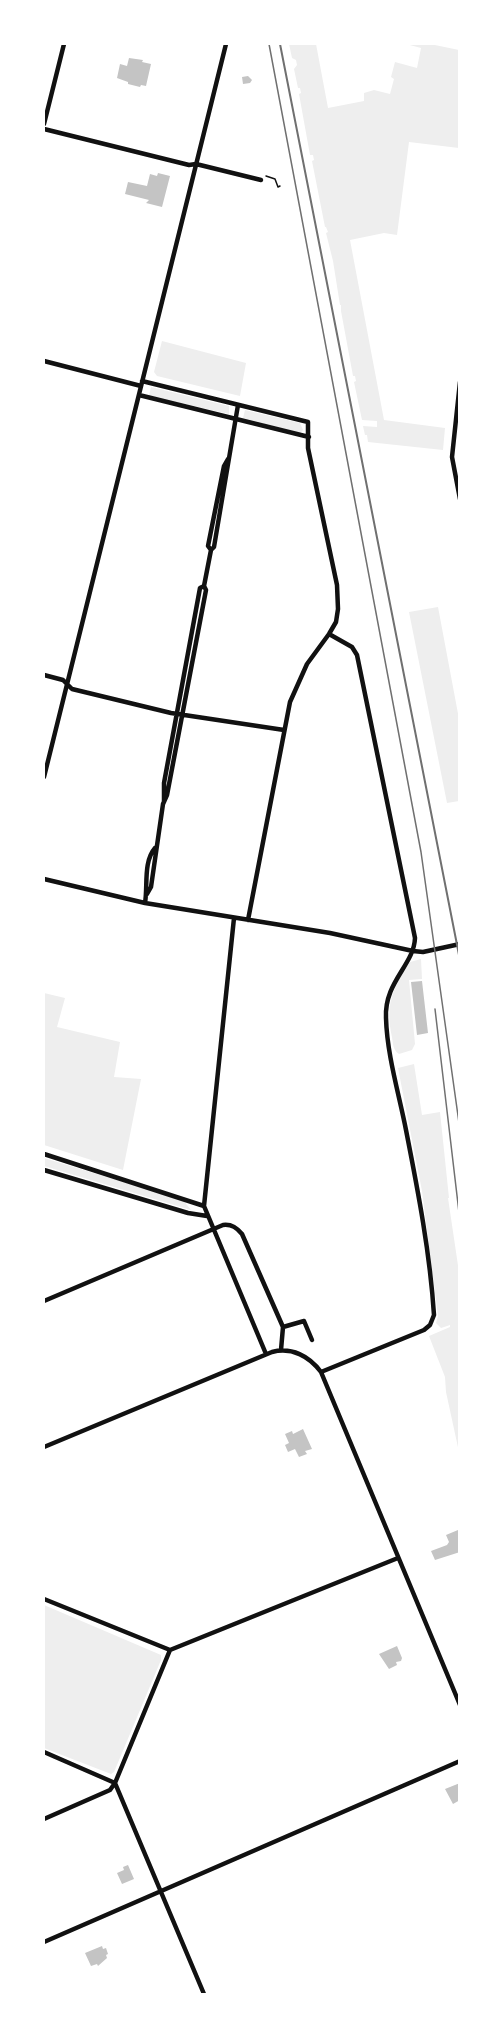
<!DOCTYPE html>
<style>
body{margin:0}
#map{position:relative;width:503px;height:2038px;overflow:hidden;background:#fff;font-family:"Noto Sans",sans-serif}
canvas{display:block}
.frame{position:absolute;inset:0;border:45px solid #fff;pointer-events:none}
</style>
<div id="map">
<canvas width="503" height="2038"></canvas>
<div class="frame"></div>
</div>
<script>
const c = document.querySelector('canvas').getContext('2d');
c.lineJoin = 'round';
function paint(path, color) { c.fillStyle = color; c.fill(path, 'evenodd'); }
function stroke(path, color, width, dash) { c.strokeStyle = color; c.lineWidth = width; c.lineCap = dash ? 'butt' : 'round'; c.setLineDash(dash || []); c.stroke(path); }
const green = new Path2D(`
 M289 44H316L328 108 364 101V93L374 90 390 94 394 79 391 77 395 62 417 68 421 48 406 44H430L459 50V148L409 142 397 235 384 233 350 240 384 420 445 428 443 450 368 442 367 435H365L363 426 377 427V421L362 420 354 382 356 381 355 376H353L341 311V305H340L333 261 326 233 328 232 326 227H325L312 161 314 160 313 155H310L299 94 301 93 300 88H298L294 69 297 65 296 60 292 58Z
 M162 341 246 363 240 396 157 376 154 372Z
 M151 387 229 406V414L149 396Z
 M245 410 300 423 303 430 300 433 243 418Z
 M438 607 459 719V801L447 803 409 612Z
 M421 959 422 979 409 980 415 1044 412 1050 399 1054C393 1050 393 1044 392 1037 385 1005 392 989 410 962Z
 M44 993 65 998 57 1027 120 1042 114 1077 141 1079 123 1170 44 1145Z
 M414 1064 422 1115 440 1112 449 1198H448L460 1279 459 1452 446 1392 445 1377 429 1336 450 1327V1325L441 1328 436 1323 438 1316 422 1191 398 1068Z
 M44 1158 183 1200 191 1210 44 1166Z
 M44 1605 161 1655V1660L114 1772 111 1774 44 1748Z`);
const building = new Path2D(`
 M129 58 143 60 142 62 151 64 146 86 141 85 140 87 128 84V82L117 78 120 64 127 66Z
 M248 76 252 80 250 83 243 84 242 77Z
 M158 173 170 176 162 207 146 203 149 200 125 194 128 182 147 186 150 174 157 176Z
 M422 981 428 1033 417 1035 411 982Z
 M303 1429 312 1449 305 1451 307 1454 299 1457 295 1449 288 1452 285 1445 289 1443 285 1434 292 1431 293 1434Z
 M458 1530 460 1552 435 1560 431 1551 447 1545 449 1542 446 1535Z
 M397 1646 402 1658 401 1661 396 1662 397 1665 389 1669 379 1654Z
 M460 1783V1800L453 1804 445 1789Z
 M128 1865 134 1879 122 1884 117 1873 124 1870 123 1867Z
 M102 1946 103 1949 106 1948 108 1954 106 1955 107 1958 98 1966 97 1964 91 1966 85 1953Z`);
const path = new Path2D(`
 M266 176 275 179 278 187 280 186`);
const minor = new Path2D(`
 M44 124 64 44
 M44 129 189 165 196 164 261 180
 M44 361 141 386
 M142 381 308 422V448L337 585 338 609 336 622 329 634 307 664 290 702 248 920
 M460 382 452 457 460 499
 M139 395 309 437
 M211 550 208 546 224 466 228 459
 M44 675 63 680 72 689 171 713 284 730
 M44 777 226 44
 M164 801V783L200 588 204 586
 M44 879 145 903 330 933 413 951 423 952 460 944
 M147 894 151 887 163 804 167 795 206 590 204 586 211 550 214 547 238 405
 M145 903C148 886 143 862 155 848
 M234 918 204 1206 266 1354
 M44 1154 204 1206
 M44 1170 188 1213 207 1216
 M44 1301 223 1225C232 1224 237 1228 242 1234L283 1327 304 1321 312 1340
 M281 1350 283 1327
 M321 1372 424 1330 430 1325 434 1315C430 1253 418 1191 406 1130 399 1094 387 1055 386 1018 384 982 414 965 415 938L357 655 352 647 329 634
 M44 1447 272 1352C292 1347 309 1356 321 1372L460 1705
 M44 1599 170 1650
 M170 1650 398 1558
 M44 1752 115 1783 170 1650
 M44 1819 110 1790 115 1783 204 1994
 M44 1942 460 1761`);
const tram = new Path2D(`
 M269 44 421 852 460 1130
 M435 1009 460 1221`);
const rail = new Path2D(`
 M280 44 460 960`);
paint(green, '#eee');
paint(building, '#c4c4c4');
stroke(path, '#111', 1.5);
stroke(minor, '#111', 4.5);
stroke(tram, '#707070', 1.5);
stroke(rail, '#707070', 2);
</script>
